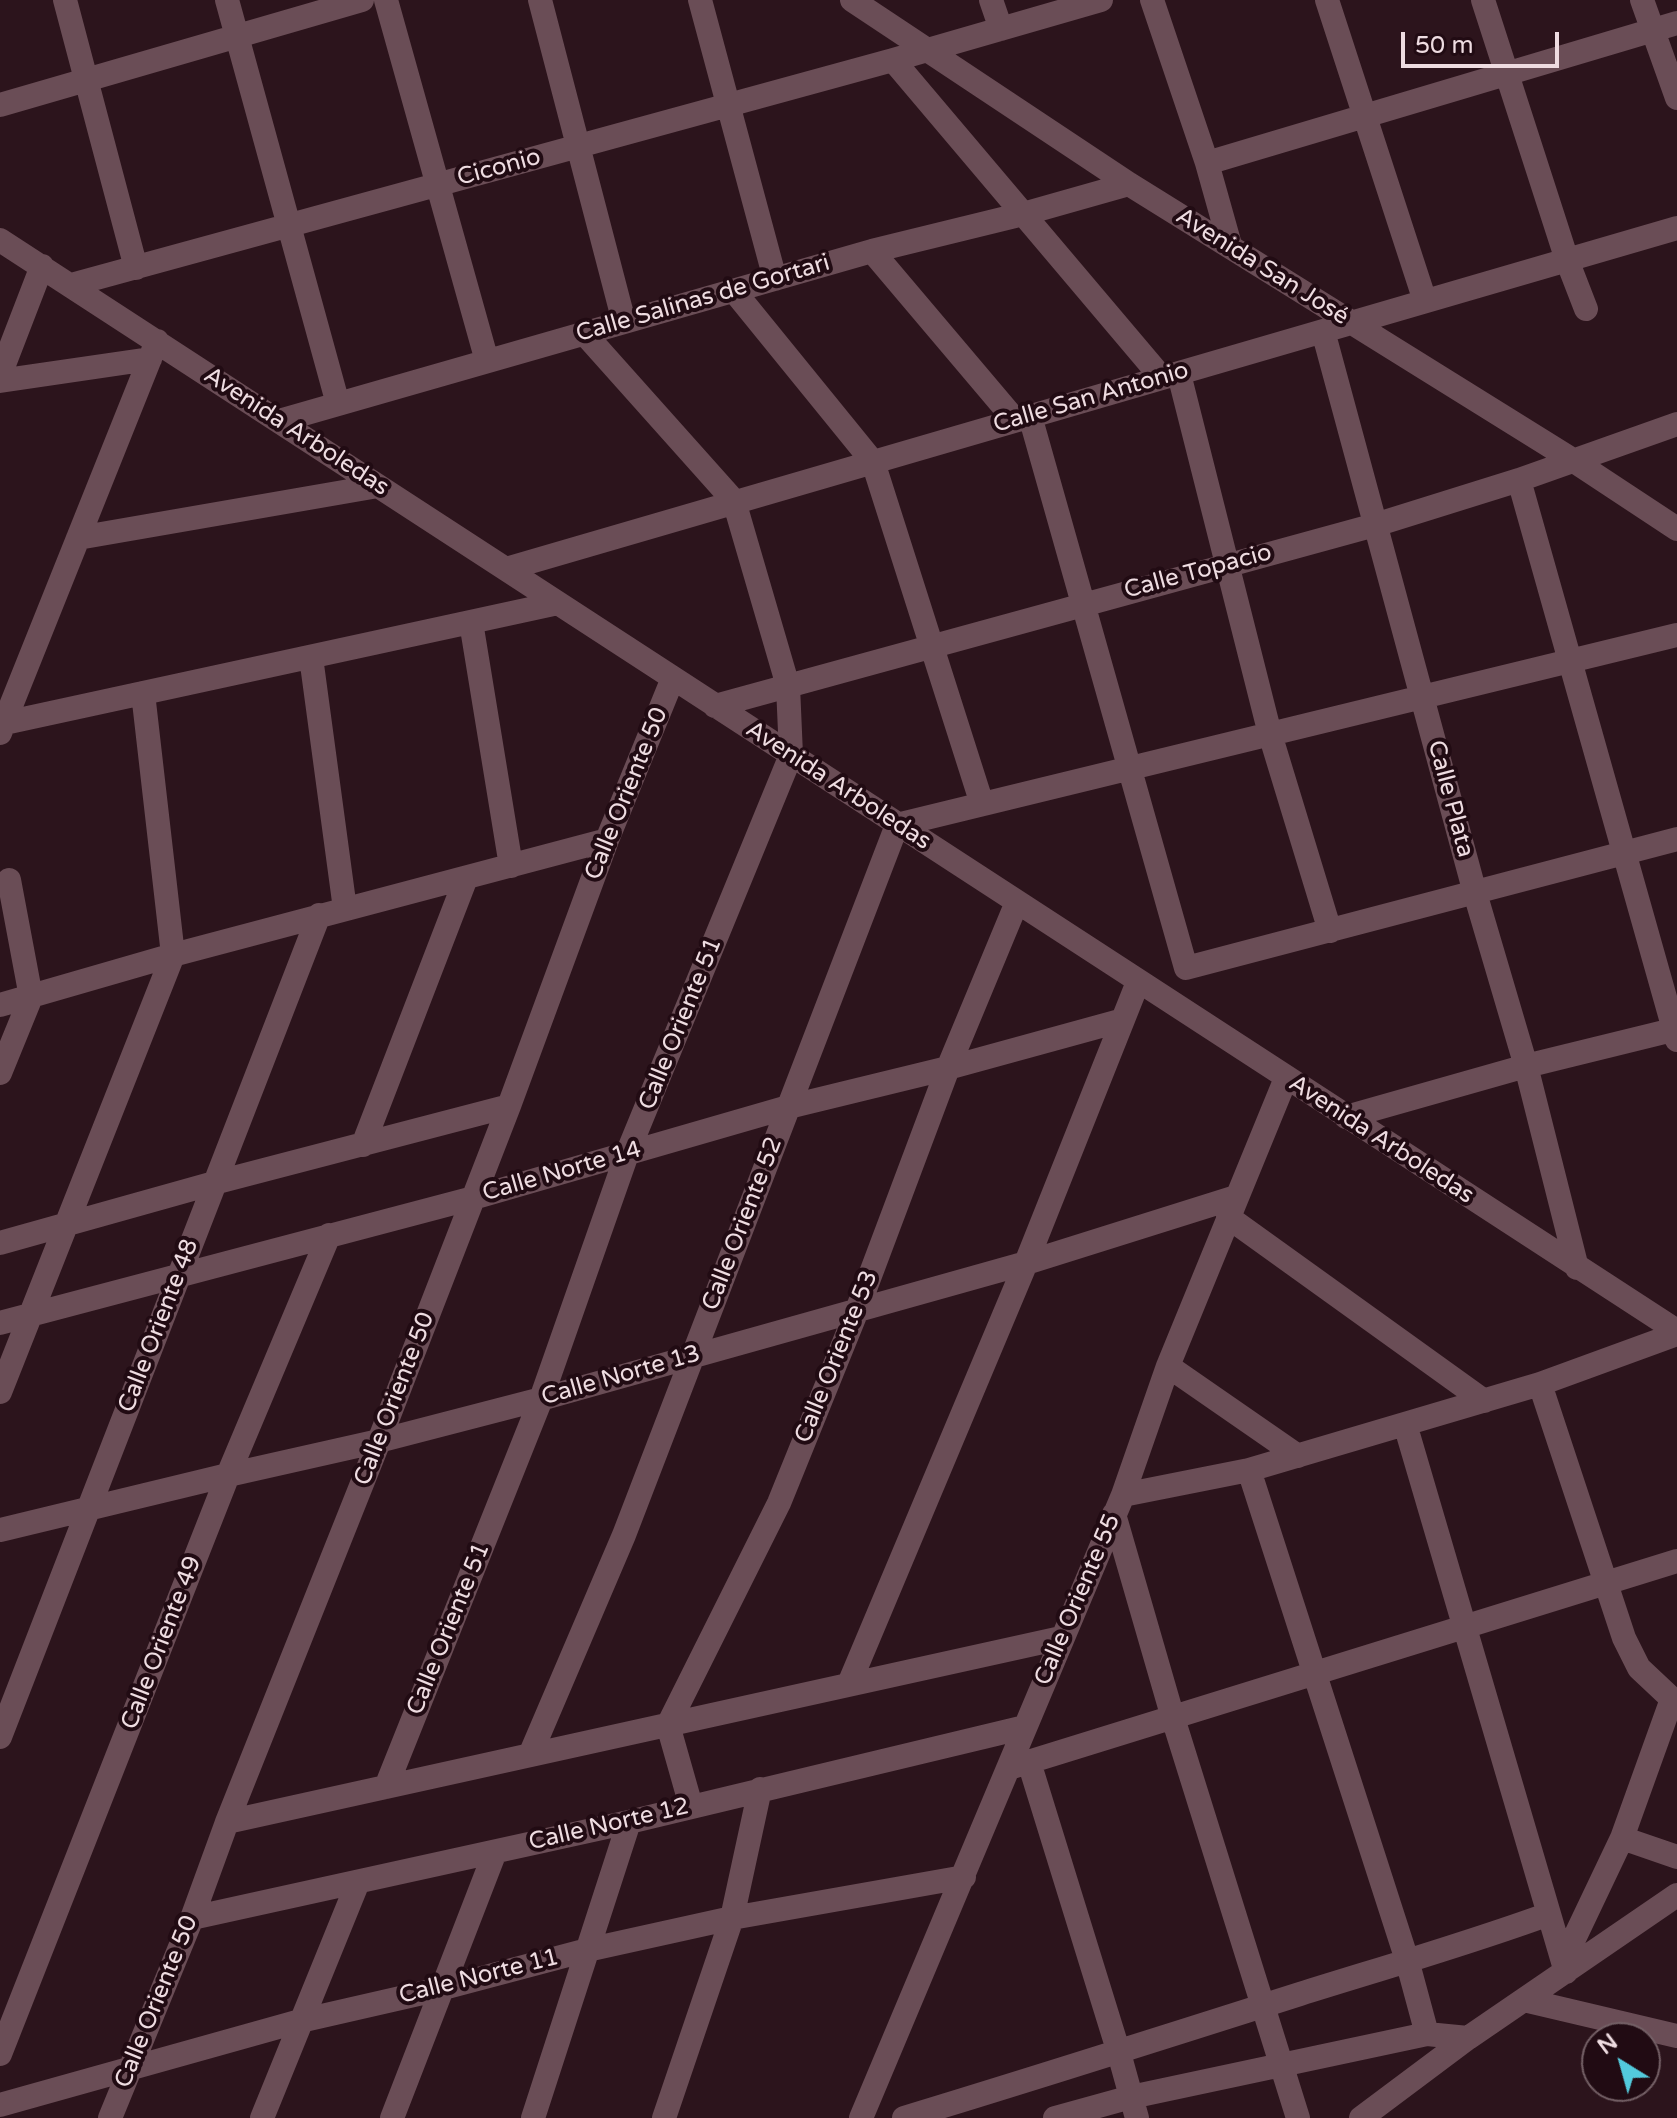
<!DOCTYPE html>
<meta charset="utf-8">
<style>
body{margin:0}
#map{position:relative;width:1677px;height:2118px;overflow:hidden;background:#2c141c;font-family:"Varela Round",sans-serif}
canvas{display:block}
.north{position:absolute;left:1581px;top:2022px;width:80px;height:80px;box-sizing:border-box;background:#210b13;border:2px solid #735f65;border-radius:50%;rotate:323deg;font-size:22px;font-weight:700;line-height:32px;text-align:center;color:#eedce1}
.north::after{content:'';display:block;margin:auto;width:28px;height:36px;background:#53cadc;clip-path:polygon(50% 0,100% 100%,50% 72%,0 100%)}
.scale{position:absolute;left:1401px;top:32px;width:158px;height:36px;box-sizing:border-box;border:4px solid #eedce1;border-top:0;padding-left:10px;font-size:24px;line-height:28px;white-space:nowrap;color:#eedce1;-webkit-text-stroke:6px #210b13;paint-order:stroke}
</style>
<div id="map">
<canvas width="1677" height="2118"></canvas>
<div class="north">N</div>
<div class="scale">50 m</div>
</div>
<script>
const c = document.querySelector('canvas').getContext('2d');
c.lineJoin = 'round';
function stroke(path, color, width, dash) { c.strokeStyle = color; c.lineWidth = width; c.lineCap = dash ? 'butt' : 'round'; c.setLineDash(dash || []); c.stroke(path); }
function label(font, color, halo, rows, align = 'center') {
  c.font = font + ' "Varela Round",sans-serif'; c.lineWidth = 8; c.setLineDash([]); c.textBaseline = 'middle'; c.strokeStyle = halo; c.fillStyle = color; for (const [text, x, y, turn = 0] of rows) {
    c.save(); c.translate(x, y); c.rotate((+turn || 0) * Math.PI / 180); c.textAlign = isNaN(turn) ? turn : align; if (halo) c.strokeText(text, 0, 0); c.fillText(text, 0, 0); c.restore();
  }
}
const minor = new Path2D(`
 M65 0 136 268
 M227 0 338 404
 M386 0 487 361
 M540 0 624 322
 M700 0 775 279
 M852 0 1129 184 1571 459 1677 529
 M991 0 1001 29
 M1152 0 1207 163 1230 245
 M1327 0 1425 301
 M1483 0 1567 260 1586 309
 M1642 0 1677 98
 M893 60 1162 378
 M0 105 362 0
 M1207 163 1677 23
 M0 240 1677 1331
 M872 251 1015 420
 M71 285 893 60 1101 0
 M734 291 873 462 982 804
 M1323 331 1475 893 1526 1066 1577 1268
 M1179 374 1270 734 1330 931
 M0 375 42 266
 M0 381 150 359
 M1030 416 1186 968
 M279 421 872 251 1023 214 1129 184
 M1519 480 1677 1040
 M78 538 378 486
 M506 569 1677 228
 M471 622 511 866
 M311 657 345 909
 M715 706 1375 525 1519 480 1677 424
 M0 724 558 603
 M0 733 157 341
 M1186 968 1677 839
 M0 1005 173 955 607 840
 M0 1073 31 997 9 880
 M1346 1117 1526 1066 1677 1029
 M363 1145 466 878
 M1228 1217 1484 1401
 M0 1243 214 1183 509 1106
 M0 1323 473 1198 788 1107 948 1068 1123 1020
 M1168 1366 1298 1456
 M1540 1384 1624 1638 1639 1668 1672 1699 1677 1700
 M0 1392 173 955 143 693
 M1405 1424 1566 1972
 M1249 1470 1407 1960 1427 2034
 M1123 1495 1249 1470 1540 1384 1677 1334
 M1114 1514 1173 1718 1298 2118
 M0 1530 228 1475 379 1441 541 1399 1026 1263 1236 1197
 M849 1684 1026 1263 1138 982
 M0 1737 319 915
 M530 1755 624 1535 897 825 1677 635
 M1029 1762 1119 2053 1137 2118
 M1009 1768 1677 1561
 M386 1787 541 1399 627 1154 791 755 788 686 734 501 584 333
 M691 1806 668 1725 779 1503 856 1313 948 1068 1017 902
 M227 1822 1061 1638
 M1622 1838 1677 1857
 M192 1918 629 1822 1025 1727
 M1563 1962 1622 1838 1672 1699
 M1524 2000 1677 2036
 M0 2054 228 1475 329 1235
 M0 2105 300 2021 440 1989 587 1950 732 1918 964 1877
 M110 2118 192 1918 227 1822 379 1441 509 1106 607 840 673 678
 M262 2118 358 1882
 M392 2118 495 1852
 M533 2118 629 1822
 M664 2118 732 1918 760 1789
 M861 2118 1123 1495 1168 1366 1286 1078
 M904 2118C1036 2078 1168 2036 1300 1994 1383 1968 1467 1944 1549 1914
 M1055 2118 1131 2097 1427 2034 1468 2038
 M1361 2118 1468 2038 1677 1895`);
const streetNames = [
 ["Ciconio",499,168,-15],
 ["Avenida San José",1262,267,32],
 ["Calle Salinas de Gortari",703,299,-16],
 ["Calle San Antonio",1091,398,-16],
 ["Avenida Arboledas",296,432,33],
 ["Calle Topacio",1198,572,-15],
 ["Avenida Arboledas",838,786,33],
 ["Calle Oriente 50",627,794,-68],
 ["Calle Plata",1450,799,75],
 ["Calle Oriente 51",681,1024,-68],
 ["Avenida Arboledas",1381,1140,33],
 ["Calle Norte 14",562,1172,-16],
 ["Calle Oriente 52",743,1224,-69],
 ["Calle Oriente 48",159,1326,-69],
 ["Calle Oriente 53",837,1357,-68],
 ["Calle Norte 13",621,1376,-16],
 ["Calle Oriente 50",395,1399,-69],
 ["Calle Oriente 55",1078,1600,-67],
 ["Calle Oriente 51",449,1629,-68],
 ["Calle Oriente 49",162,1643,-69],
 ["Calle Norte 12",609,1825,-13],
 ["Calle Norte 11",479,1977,-14],
 ["Calle Oriente 50",157,2002,-68]
];
stroke(minor, '#6a4d56', 24);
label('24px', '#eedce1', '#210b13', streetNames);
</script>
